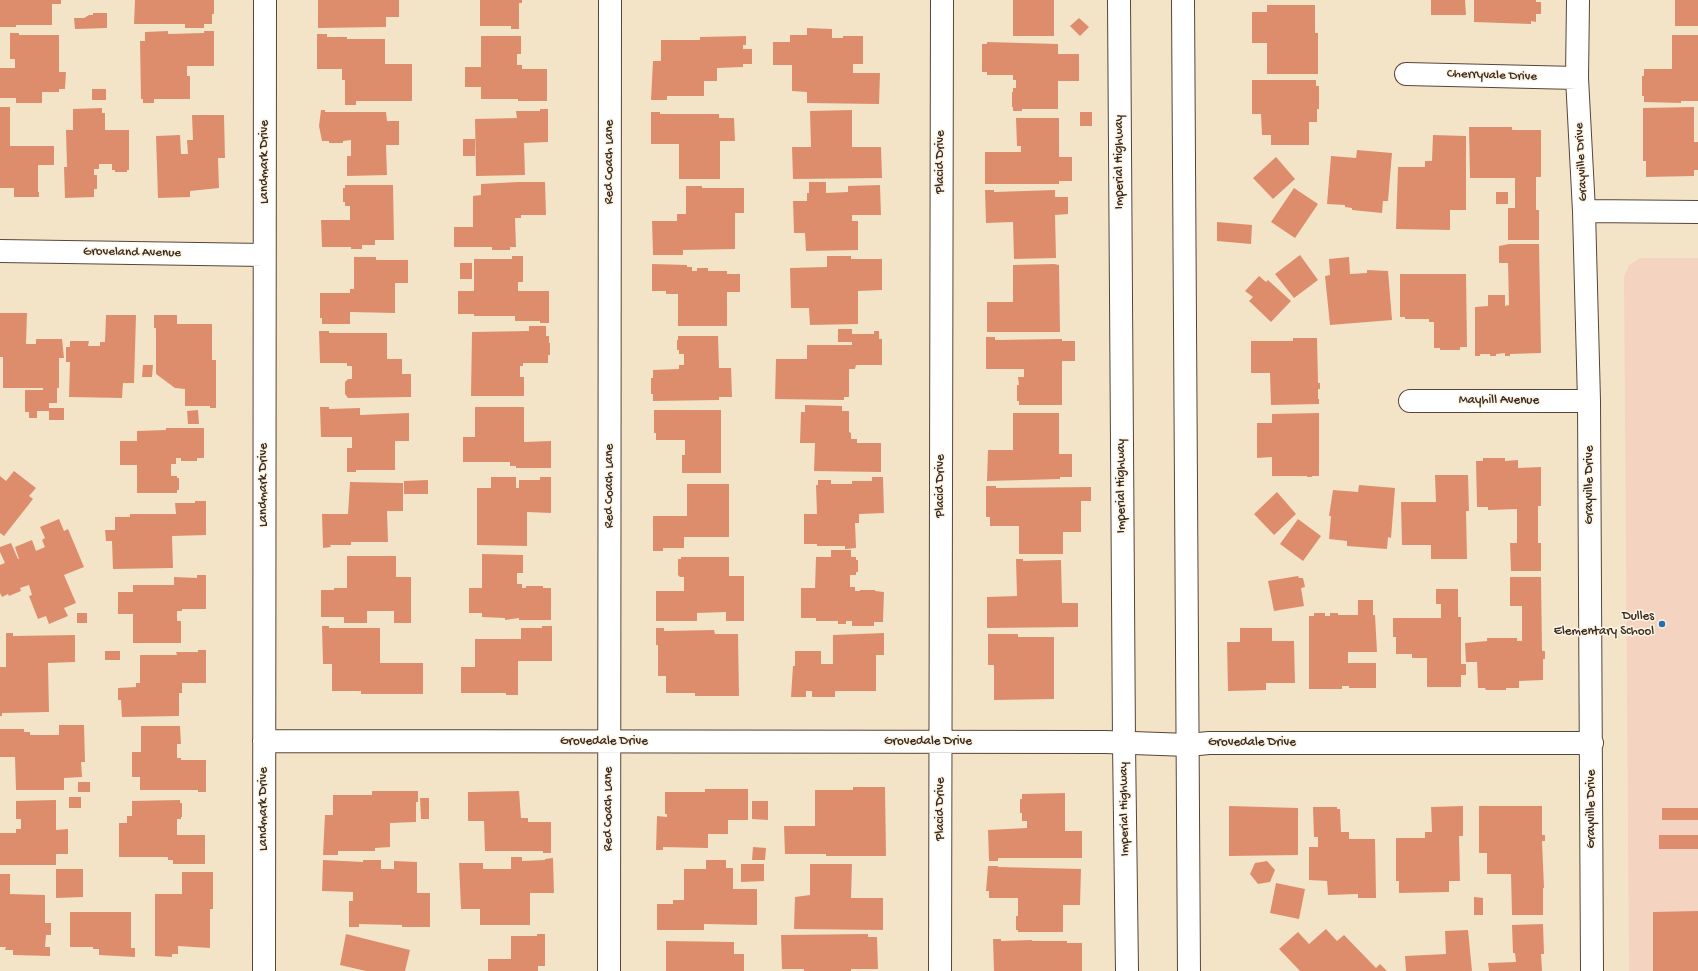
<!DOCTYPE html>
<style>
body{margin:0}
canvas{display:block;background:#f3e4c8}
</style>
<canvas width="1698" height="971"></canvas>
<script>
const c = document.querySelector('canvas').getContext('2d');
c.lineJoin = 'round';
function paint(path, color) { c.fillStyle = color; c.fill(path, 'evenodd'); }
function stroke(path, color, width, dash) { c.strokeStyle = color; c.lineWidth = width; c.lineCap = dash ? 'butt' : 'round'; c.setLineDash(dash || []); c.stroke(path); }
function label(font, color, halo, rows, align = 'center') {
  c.font = font + ' "Gochi Hand",sans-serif'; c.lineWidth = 3; c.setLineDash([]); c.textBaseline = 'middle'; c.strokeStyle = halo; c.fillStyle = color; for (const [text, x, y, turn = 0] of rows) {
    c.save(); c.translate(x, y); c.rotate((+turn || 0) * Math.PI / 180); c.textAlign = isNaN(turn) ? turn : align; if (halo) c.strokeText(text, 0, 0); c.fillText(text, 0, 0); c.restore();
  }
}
const built = new Path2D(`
 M1640 258H1698V971H1629L1624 277 1629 265Z`);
const building = new Path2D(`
 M0 0H61V4H52V25H16V27H0Z
 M135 0H214V14H212V24H204V28H185V24H134Z
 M318 0H399V17H386V27L318 28Z
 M480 0H522V3H519V29H511V26H480Z
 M1013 0H1054V36H1013Z
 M1431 0H1465L1466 15H1431Z
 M1474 0H1536V2H1541V14H1536V22L1531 21V24L1474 22Z
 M1675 0H1698V26H1675Z
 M1267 5H1315V33H1318V74H1267V43H1252V12H1267Z
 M93 13H107V28L75 29 74 18H84L89 15H93Z
 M1079 18 1089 27 1080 36 1070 26Z
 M807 28 832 29V38H843V36H863V64H853V73H880L879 104 807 103V92L792 91V65H773V42H790V35H807Z
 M168 31V34L204 33V31H214V66H187V76H190V99H154V103H143V99H141L140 41H145V32Z
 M10 33H19V35H59V72H66L65 89H59V92H42V103H16V98H0V68H15V59H10Z
 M317 34H327V37H347V39H385V64H412V101H356V105H345V80H342V69H317Z
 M1672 35H1698V101H1681V103L1644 102V96H1642V76H1644V69H1672Z
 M481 36H521V54H517V65H522V69H547V101H518V99H481V87H465V67H481Z
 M746 36V45H743V49H752V64H743V67L717 68V81H704V96H667V100H651L653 61H661V40H700V37Z
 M987 42 1058 44V54H1079V81H1058V109H1022V111H1013V107H1012V92H1013V88H1016V80H1013V75H987V72H982V44H987Z
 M1252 80H1316V86H1319V109H1317V122H1309V145H1271V135H1262L1261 114H1252Z
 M92 89H106V100H92Z
 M0 107H10V146H54V165H38V192H39V197H14V188H0Z
 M1694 107V142H1698V170H1694V176L1646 177V161H1643V108Z
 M102 108V113H105V130H129V170H127V172H115V170H112V164H99V169H94V175H97V189H94V197L65 198 64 167H67L66 130H73V109Z
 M540 109H548V142L524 143 525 175 476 176 475 119 517 118 516 111H540Z
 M321 110H325V112H386L387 121H399V145H386L387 175 347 176V156H351V140L343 141V143H329V141H322L319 126Z
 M852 110V147H881L882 178 793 179 792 147H811L810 111Z
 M651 112H660V114H719V118H734L735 141H720V179H679V144H651Z
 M1080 112H1092V126H1080Z
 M192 115H224L225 158H218L219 188 190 191V197L158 198 156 136 180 135 181 154H188L187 140H193Z
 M1016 118H1059V157H1072V181H1059V184H985V152H1021V146H1017Z
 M1469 127H1512V130H1541V177H1536V210H1539V240H1508V208H1515V178H1470Z
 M1433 135 1466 136V210H1450V230L1396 229 1398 167H1425V161H1432Z
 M463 139H475V156H463Z
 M1357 150 1392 153 1388 201H1383L1382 213 1352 210V208L1345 207V205L1327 204 1331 156 1356 158Z
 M1276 157 1295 179 1273 199 1253 178Z
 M518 182H545L546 215H521V218H515L516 247H510V250H492V247H454V227H473V196L481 195V184Z
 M809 182H826V193L848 192V186L880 185 881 215H852V221H858V250L806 251 805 233H794L793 201H807V193H809Z
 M345 185H393L394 240H375V245H362V249H351V247H322L321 220H350V206H345V202H343V188H345Z
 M686 186H702V188H744V213H735V249L683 250V255H653L652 221H677V214H686Z
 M1294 188 1318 204 1295 238 1271 222Z
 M985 190H994V192L1055 190V197H1068V214L1055 215 1056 258 1014 259 1013 222 986 223Z
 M1496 192H1508V204H1496Z
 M1217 222 1252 225 1251 244 1217 241Z
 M1509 244H1539L1541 353 1510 354V356H1505V353L1496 354V356H1490V354H1480V356H1475V307L1488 306V295H1505V306L1509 305 1508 263H1499V246Z
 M1300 255 1318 280 1294 298 1275 274Z
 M512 256H523V282H518V291H549V323H540V321H515V316H474V314H458V291H474V259H512Z
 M827 256H851V259H882V290L858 291V324L810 325 809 308H791L790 268 827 267Z
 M354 257H376V260H408V283H395V313L350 312V324H322V318H320V293H350V289H354Z
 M1349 257 1350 274 1367 273V270L1388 271 1392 320 1330 325 1325 276 1330 275 1329 259Z
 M460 263H472V279H460Z
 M652 264 687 265V267H692V271H697V268H708V271H727V274H740V292H727V326H678V294H666V291H652Z
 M1054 264 1059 265 1060 332H987V302H1013V265Z
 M1400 274H1466L1467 347H1460V350H1440V348H1434V322H1429V319H1405V317H1400Z
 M1259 276 1266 282 1268 280 1291 301 1271 322 1249 301 1253 297 1245 291Z
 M0 313H27L26 344H36V339H62L64 358H59V388H57V403H49V408H64V420H49V411H37V418H29V412H25V390H43V388H3V357H0Z
 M106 315H136L134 383H123L122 398 69 397 70 362H66V347H70V341H89L88 346H100V342H105Z
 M154 315H177V324H212V360H216V408H210V406H185V389L175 388 156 374V328H154Z
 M529 326H546V336H549V343H550V355H548V363H523V366H520V377H524V396H471L472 332 529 331Z
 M838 329H852V334H874V331H879V339H882V365H856L855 369H849V397H844V400L775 399 776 359H807V345H852V342H838Z
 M319 331H329V333H387V359H402V374H411V397L348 398 345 394V382L348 379H352V366H347V363H320Z
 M678 336H718L719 368H731L732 397H719V400L653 401V394H651V378H653V370L679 369V365H684V354H679V350H677V340H678Z
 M986 337H995V340L1062 339V341H1075V361H1062V405H1019V401H1017V385H1019L1018 377H1024V369H986Z
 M1293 338H1317L1318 383H1320V389H1318V399H1319V404L1271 405 1270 373H1251V341H1293Z
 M143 365H153L152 377H142Z
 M805 405 842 406V411H849V432L851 433V439H857V443H881V472L814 471 815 443H800L801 412H805Z
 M320 407H329V409L360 408V415L409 413V441H395V470H356V472H347V448H352V437H321Z
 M475 407H524V442L551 441V468H516V466H510V462H463V437H475Z
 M198 410 199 424H188L187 411Z
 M654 410H721V473H682V455H685V440H656V433H654Z
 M1013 413H1059V454H1072V477H1060V479L987 481 988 450H1013Z
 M1319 413V476H1312V477H1307V476H1272V457L1257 458V423H1272V414Z
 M166 428H204V458H197V461H181V458H176V464H171V476H177V478H179V490H177V493H137V465H120V441H137V431L166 430Z
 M1483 458H1505V461L1518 460V468L1541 467V506H1538V543H1541V571H1511L1510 543H1517V509L1488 510V507H1477L1476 461H1483Z
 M14 471 36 488 29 496 33 499 4 536 0 533V476L6 481Z
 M1435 475H1468L1469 511H1466L1467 559H1431V545H1402L1401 502H1436Z
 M491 477H516V488H519V480H540V477H551V513L527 512V546L477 545V488H491Z
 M872 477H883L884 513 859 514V523H855L856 548 845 549V546H817V544H804V514H817L816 485H818V480H831V484H852V481H872Z
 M428 480V494H404V481Z
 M350 482 403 483V511H387L388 542H351V545H330L331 547 323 548 322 514H348Z
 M687 484H729V537H684V548H663V551H653V516H687Z
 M1359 485 1395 488 1391 538 1388 537 1387 549 1347 546V541L1329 539 1331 516H1329L1333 490 1358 492Z
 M986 486H996V488L1091 487V501H1081V532H1063V554H1019V526H990V517H986Z
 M1277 492 1296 514 1274 535 1254 514Z
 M195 501H206V535L172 536 173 568 113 569 112 541H106L105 530H115V517H130V514H176L175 503H195Z
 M59 519 64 531 68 529 84 567 64 575 76 603 64 608 68 616 49 624 46 616 38 619 29 596 32 595 29 585 20 588 21 591 9 596 8 594 2 597 0 593V565L5 563 0 552V547L11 543 18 559H19L15 547 32 540 36 551 45 547 42 540 45 538 40 527Z
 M1298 519 1321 536 1303 561 1280 544Z
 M831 550H851V557H856V560H858V572H856V575H850V587H855V591H860V590H875V591L884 592 883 622H874V626H852V621H846V624H838V621H816V618H801V588H815L816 557H831Z
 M482 554 523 555V573H517V584H522V588H526V586H543V588H551V620H519V618L505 620V618L482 617V613H469V588H482Z
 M347 556H396V577H411V623H394V611H367V623H344V617H321V590H334V588H347Z
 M681 557H729V576H744V621H726V612L697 613V621H656V591H684V577H680L678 575V559H681Z
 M1016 559H1023V561L1061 560 1062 603H1078V627L987 628V597L1017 596Z
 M197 575H206V609H182V611H177V621H181V643H133V614H118V592H133V585H174V577L197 578Z
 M1298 576 1299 578H1303L1305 587 1301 588 1304 606 1274 611 1268 581Z
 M1510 577H1541L1542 651H1545V659H1543V680L1519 681V688H1506V690H1486L1485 688H1478L1477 662H1466L1465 643 1487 641V638H1517V641H1522V606H1510Z
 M1436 589H1458V617H1461V664H1466V675H1461V687H1427V658H1412V654H1396V637H1393V618H1441V604H1436Z
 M1358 600H1373V615H1358Z
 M77 613H87V623H77Z
 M1314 613H1325V616H1330V613H1338V615H1375L1377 652H1348V663H1376V688H1349V686H1342V689H1309V616H1314Z
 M322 626H329V628H380V663H423V694H361V691H332V664H323Z
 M542 626H552V661H518V695H506V693H461V667H475V639H521V628H542Z
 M656 628H664V631L714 630 715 634H738L739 696H695V693H666V676H658V645H656Z
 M1240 628H1272V641H1294L1295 683H1266V690L1228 691 1227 642H1240Z
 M6 633H13V636L75 635V662L48 663 49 712 2 713V716H0V667H6Z
 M884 633V655H876V691H835V697H812V691H806V697H791L793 666H795V651H821V664H833V635Z
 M988 634H1018V637H1054V699L994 700V665H988Z
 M198 650H206V683H182V693H179V716L122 717 121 700H118V688L136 687V683H140V655H177L176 652H198Z
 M105 651H120V660H105Z
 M59 725H84L85 762H81L82 777 64 778V790H16L15 757H0V729H24V732H30V735H59Z
 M141 726H180L181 744H177V758H181V760H206V792H198V790H140V777H132V752H141Z
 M78 782H90V792H78Z
 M853 787H885L886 856H826V854H785L784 826H815V790H853Z
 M705 789H748V820H728V834H708V848L663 847V850H656L657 816 667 817V814H665V792H705Z
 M372 791H418V802H416V822L390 823V847L375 848V851H338V855H323L325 815H333V795H372Z
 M519 791 521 818H528V822H551V853H543V851H485L484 821H468V792Z
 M1065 793V831H1082V858H998V861H989L988 830 1027 828V821H1022V813H1020V799H1022V794Z
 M69 797H81V808H69Z
 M420 798H429V819H421Z
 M56 800V830L68 829V854H56V865H0V833H16V829H21V819H16V801Z
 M180 800V803H182V817H181V819H177V835H205V864H173V860H168V857H119V823H127V816H132V801Z
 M752 801H768V820L752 819Z
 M1229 806 1298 808V855L1229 856Z
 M1463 806V836H1459L1460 881H1449V892L1399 893V881H1396V838H1425V832H1432L1431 807Z
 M1479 806H1542V835H1545V841H1542L1544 888H1543V915H1512L1511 874H1487V853H1479Z
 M1313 807H1337V809H1340L1341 832H1349V839H1375L1376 898H1358V894L1328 895 1327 881 1309 880V847H1318V837H1314Z
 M1662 808H1698V820H1662Z
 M1659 835H1698V849H1659Z
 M753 847 766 848 765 860H752Z
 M511 857H522V861L545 860V859L553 858 554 893H530V925H480V909H461L459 863H483V869H511Z
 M323 860 363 862V860H381V869H394V861L417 862V893H430V927H402V925L359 924V927H349V901H353V892L322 891Z
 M706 860H726V868H733V889H757V925L704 924V930H657V904H673V900H684V869H706Z
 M1267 861 1275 870 1270 882 1258 884 1250 874 1255 863Z
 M741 864H764V881L741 882Z
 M810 864H852L851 898H883V930L794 929 795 897 810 895Z
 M988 866H998V867L1081 869 1080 905H1063V932H1018V930H1016V916H1018V898H989V891H986Z
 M56 869H83V897L56 898Z
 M182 872H213V909H210V948L178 946V954H172V957L155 956V894H182Z
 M0 874H10V894L45 895V923H51V935H46L45 947H50V956L13 955V950H5L6 947H0Z
 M1276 883 1305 889 1299 919 1270 913Z
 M1474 897 1483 898V915H1474Z
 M1698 911V971H1653V912Z
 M70 912H131V948H135V957L99 955V949H93V947H70Z
 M1543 924 1544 954H1541L1542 971H1489L1488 963 1516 962 1515 953H1513L1512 925Z
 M1326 929 1337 941 1344 935 1376 968 1380 964 1387 971H1300L1279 949 1298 932 1309 944Z
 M1468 930 1472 971H1406L1405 956 1446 954 1445 931Z
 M346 934 410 950 405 971H366L340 965Z
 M537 934H545V966H538V971H488V959H511V936H537Z
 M868 934V937H877L878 969H851V971H804V969H782L781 935Z
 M993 939H1001V941L1032 940V941H1067V943H1082V971H994Z
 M666 941 734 942V954H744V971H666Z`);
const street = new Path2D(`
 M1578 0 1577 78 1584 211 1589 401 1592 971
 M1406 74 1577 78
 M1584 211 1698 212
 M0 251 264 255
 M1410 401H1589
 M264 741 1105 742 1188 745 1209 743H1592
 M264 971 265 0
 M609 971 610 0
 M940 971 942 0`);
const primary = new Path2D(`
 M1119 0 1124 743 1127 971
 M1183 0 1189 971`);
const markers = [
 [1662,624,4,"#1f6fb2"]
];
const streetNames = [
 ["Cherryvale Drive",1492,76,2],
 ["Landmark Drive",265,162,-90],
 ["Red Coach Lane",610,162,-90],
 ["Placid Drive",941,162,-90],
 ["Imperial Highway",1120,162,-90],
 ["Grayville Drive",1582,162,-93],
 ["Groveland Avenue",132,253,1],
 ["Mayhill Avenue",1499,401],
 ["Landmark Drive",264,485,-90],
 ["Grayville Drive",1590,485,-90],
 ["Red Coach Lane",610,486,-90],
 ["Placid Drive",941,486,-90],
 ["Imperial Highway",1122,486,-90],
 ["Grovedale Drive",604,742],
 ["Grovedale Drive",928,742],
 ["Grovedale Drive",1252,743],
 ["Landmark Drive",264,809,-90],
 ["Red Coach Lane",609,809,-90],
 ["Placid Drive",941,809,-90],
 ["Imperial Highway",1125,809,-91],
 ["Grayville Drive",1592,809,-90]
];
const poiNames = [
 ["Dulles",1654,617],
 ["Elementary School",1654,632]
];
paint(built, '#f4d3c0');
paint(building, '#de8d6c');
stroke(street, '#574638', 24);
stroke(primary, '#574638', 24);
stroke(street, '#fff', 22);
stroke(primary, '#fff', 22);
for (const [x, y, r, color] of markers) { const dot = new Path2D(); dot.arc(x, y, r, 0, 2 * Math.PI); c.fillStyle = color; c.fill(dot); stroke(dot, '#fcf5e5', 1.5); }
label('13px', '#3b2a1e', '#fcf5e5', streetNames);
label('13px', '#3b2a1e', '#fcf5e5', poiNames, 'right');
</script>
